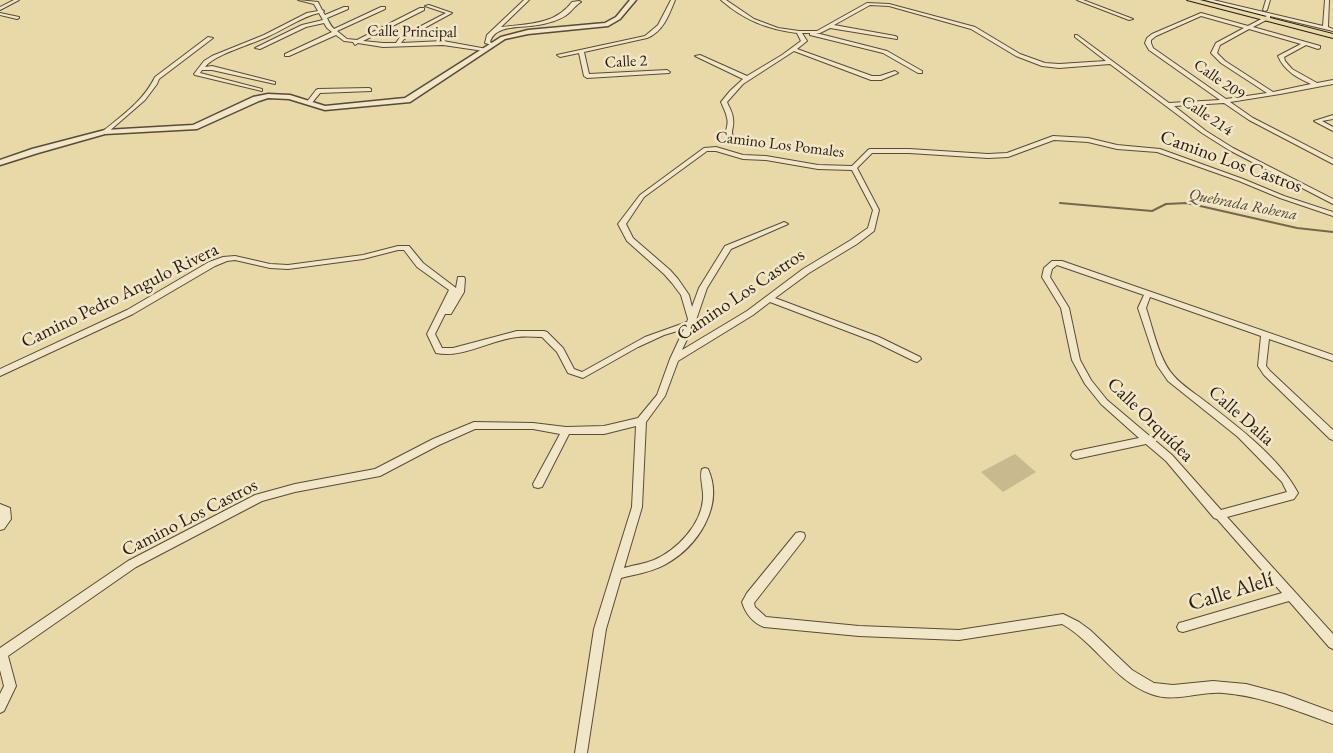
<!DOCTYPE html>
<meta charset="utf-8">
<style>
body{margin:0}
canvas{display:block;background:#e9d9a9}
</style>
<canvas width="1333" height="753"></canvas>
<script>
const c = document.querySelector('canvas').getContext('2d');
c.lineJoin = 'round';
function paint(path, color) { c.fillStyle = color; c.fill(path, 'evenodd'); }
function stroke(path, color, width, dash) { c.strokeStyle = color; c.lineWidth = width; c.lineCap = dash ? 'butt' : 'round'; c.setLineDash(dash || []); c.stroke(path); }
function label(font, color, halo, rows, align = 'center') {
  c.font = font + ' "EB Garamond",serif'; c.lineWidth = 5; c.setLineDash([]); c.textBaseline = 'middle'; c.strokeStyle = halo; c.fillStyle = color; for (const [text, x, y, turn = 0] of rows) {
    c.save(); c.translate(x, y); c.rotate((+turn || 0) * Math.PI / 180); c.textAlign = isNaN(turn) ? turn : align; if (halo) c.strokeText(text, 0, 0); c.fillText(text, 0, 0); c.restore();
  }
}
const green = new Path2D(`
 M1015 454 1036 472 1003 492 981 472Z`);
const stream = new Path2D(`
 M1060 203 1152 211 1166 204 1187 203 1297 228 1333 232`);
const minor = new Path2D(`
 M14 0H19L0 10V7Z
 M298 0 318 2 322 10 324 11 323 12 325 15 344 7H348V9L327 18C329 22 330 25 334 29L381 7H385V9L337 31 347 39 357 40 420 8H424V10L363 41 383 43H396L400 37 446 13 425 6 429 5 452 13 404 39 401 43 443 41 487 49 484 51 443 45 383 47 358 43 355 45 353 42 344 41 336 35 289 56H285V54L332 32 327 28 324 23 306 27 260 49 255 48 302 25 323 20 319 13C301 17 285 29 269 36 253 44 215 54 205 67L212 66 275 82V84L212 70H202L200 73 262 89V91L195 75 194 74 204 61 212 56 264 35 307 13 318 11 314 4Z
 M524 0H529L501 27C527 24 555 25 572 2L579 1 581 2C576 5 575 7 570 12 562 20 549 23 538 25 523 28 495 24 490 42L493 44 492 45 485 43 487 35Z
 M671 0H675C669 15 663 32 647 38L584 52 589 74 667 70 670 72 669 73 587 78 584 76 579 53 560 57 557 55 645 36 658 25Z
 M721 0H726L754 19 778 28 799 31H817L867 3 889 4 975 27 1020 54 1045 63 1059 64 1106 61 1075 37V35H1077L1169 103 1220 100 1149 50 1145 43 1147 38 1152 34 1201 13 1248 26 1267 16 1205 0H1213L1323 26 1325 0H1329L1328 27 1333 29V31L1270 16V18L1253 27 1320 46V48L1318 49 1306 45 1284 57 1285 61 1292 69 1317 83 1333 80V84L1280 94 1230 102 1253 118 1333 159V164L1249 120 1224 103 1174 106 1206 131 1233 148 1333 199V204L1229 150 1202 133 1110 64 1059 68 1042 66 1016 56 971 29 889 6 870 5 834 25 895 36 897 37V39L830 28 820 33H816L887 51 922 71V73H918L883 53 810 35V33H802L807 41 797 49 872 76H880L895 71 898 73 881 80H871L794 51 743 84 727 102C729 107 733 113 733 119 735 130 727 132 738 143L733 144C720 131 730 129 727 118 726 112 723 107 721 102L730 91 743 79 695 56 700 55 747 76 782 55 801 41 797 33C767 29 744 20 721 0ZM1201 16 1244 28 1216 43 1211 53 1221 63 1267 93 1226 99 1153 48 1151 43V40L1156 36ZM1249 29 1301 44 1278 56C1284 71 1298 78 1311 84L1273 92 1225 61 1217 53 1220 45Z
 M1077 0H1083L1133 19 1129 20Z
 M1266 0H1270L1267 10 1265 11 1263 10Z
 M0 13 19 17V18L17 19 0 15Z
 M208 37 213 38 159 79 157 84 145 100 107 133H103V131C123 115 144 100 155 77Z
 M369 88 371 89V91L320 93 311 104 306 103 316 90 318 89Z
 M1333 115V119L1322 121 1333 127V131L1314 121Z
 M1053 136 1088 138 1117 145 1160 149 1243 179 1284 196 1333 212V216L1280 198 1239 181 1157 152 1117 149 1088 142 1054 140 1008 157 988 158 909 153H872L857 168 879 210 874 231 857 244 809 273 775 298 879 337 920 357 921 359 917 362 914 361 873 341 770 302 753 315 678 361 665 396 646 422 642 507 624 568C634 565 644 564 654 560 677 550 701 525 703 499 704 490 699 476 702 469L705 468 708 469C725 506 697 547 666 564 652 572 636 574 621 578L606 629 587 753H575L594 629 632 507 636 426 604 434H569L542 487 538 488 534 487 533 484 560 434 533 429H475L439 445 380 476 295 492 262 501 136 567 8 656 16 686 4 711 0 713V694L4 686 0 670V648L128 561 255 495 295 484 375 469 433 439 474 422 533 423 566 427 604 426 638 418 657 395 670 359 684 329 664 335 638 347 583 378 568 373 557 352 542 337C534 337 526 336 518 337 492 339 462 359 436 353L427 334 449 290 417 267 404 250H398L363 259 288 269 270 268 235 260 227 261 215 266 133 314 0 376V369L127 310 209 262 223 257 235 256 270 264 288 265 363 255 398 246H409L423 263 456 288 458 277H464L465 279 464 292 451 314H445L435 334 442 348H453L517 331H544L547 332 563 348 574 369 582 372 645 337 687 322 688 319 681 295 672 283 664 274 627 241 618 224 640 195 704 148 716 147 743 155 766 156 818 165 852 166 868 150 870 149H909L988 154 1007 153ZM707 151H716L743 159 766 160 818 169 852 170 873 210 868 228 851 240 803 269 747 311 682 350 696 320 707 288 731 249 788 224 784 222 782 223 725 246 699 288 692 307 689 295 678 279 670 270 633 238 626 224 644 197Z
 M1052 261H1062L1333 355V361L1269 339 1266 366 1270 371 1333 430V440L1330 439 1264 375 1258 366 1261 336 1150 297 1146 308C1153 329 1159 359 1173 375 1182 386 1195 393 1206 402 1237 426 1280 458 1298 493L1294 499 1227 517 1333 634V649L1329 647 1289 601 1183 632 1179 631 1177 627 1179 623 1183 622 1282 593 1217 519 1214 518 1166 461 1146 444 1076 459 1073 458 1071 455 1073 452 1076 451 1139 438 1101 404 1085 384 1072 360 1061 308 1042 277 1044 268ZM1057 265 1144 295 1138 308 1157 365 1168 381 1238 437 1282 482 1287 492 1221 510 1172 455 1107 400 1091 380 1080 360 1069 308 1050 277 1052 269Z
 M0 504 10 508 11 519 4 529 0 530Z
 M800 532 804 533 805 536 804 539 754 603 755 607 766 617 859 626 959 630 1063 614 1079 622 1090 630 1132 670 1154 683 1173 685 1213 681 1246 684 1284 694 1333 712V724C1297 711 1262 696 1223 693 1200 691 1174 703 1151 694 1114 681 1096 643 1062 624L959 640 859 636 764 627C753 623 745 613 742 602L747 593 796 533Z`);
const tertiary = new Path2D(`
 M630 0H636L620 19 608 26 528 34 505 39 410 102 325 110 289 99 268 98 259 101 197 129 105 134 38 153 0 165V160L32 149 105 130 193 125 253 97 268 94 290 95 325 106 405 98 501 37 528 30 605 23 616 17Z`);
const primary = new Path2D(`
 M1187 0H1200L1333 34V38Z`);
const farStreetnames = [
 ["Calle Principal",412,32,1],
 ["Calle 2",626,62,-3],
 ["Calle 209",1219,80,35],
 ["Calle 214",1207,116,34],
 ["Camino Los Pomales",780,145,7]
];
const farWaternames = [
 ["Quebrada Rohena",1243,205,11]
];
const streetNames = [
 ["Camino Los Castros",1231,162,20],
 ["Camino Los Castros",741,295,-34],
 ["Camino Pedro Angulo Rivera",120,296,-26],
 ["Calle Dalia",1241,416,41],
 ["Calle Orquídea",1150,420,44],
 ["Camino Los Castros",190,518,-27]
];
const nearStreetnames = [
 ["Calle Alelí",1231,592,-17]
];
paint(green, '#c8b98f');
stroke(stream, '#75674c', 2);
stroke(minor, '#594b36', 2);
stroke(tertiary, '#594b36', 3);
stroke(primary, '#291c0f', 2);
paint(minor, '#f1e6c7');
paint(tertiary, '#f1e6c7');
paint(primary, '#e9d9a9');
label('16px', '#291c0f', '#f1e6c7', farStreetnames);
label('italic 16px', '#554833', '#f1e6c7', farWaternames);
label('19px', '#291c0f', '#f1e6c7', streetNames);
label('22px', '#291c0f', '#f1e6c7', nearStreetnames);
</script>
